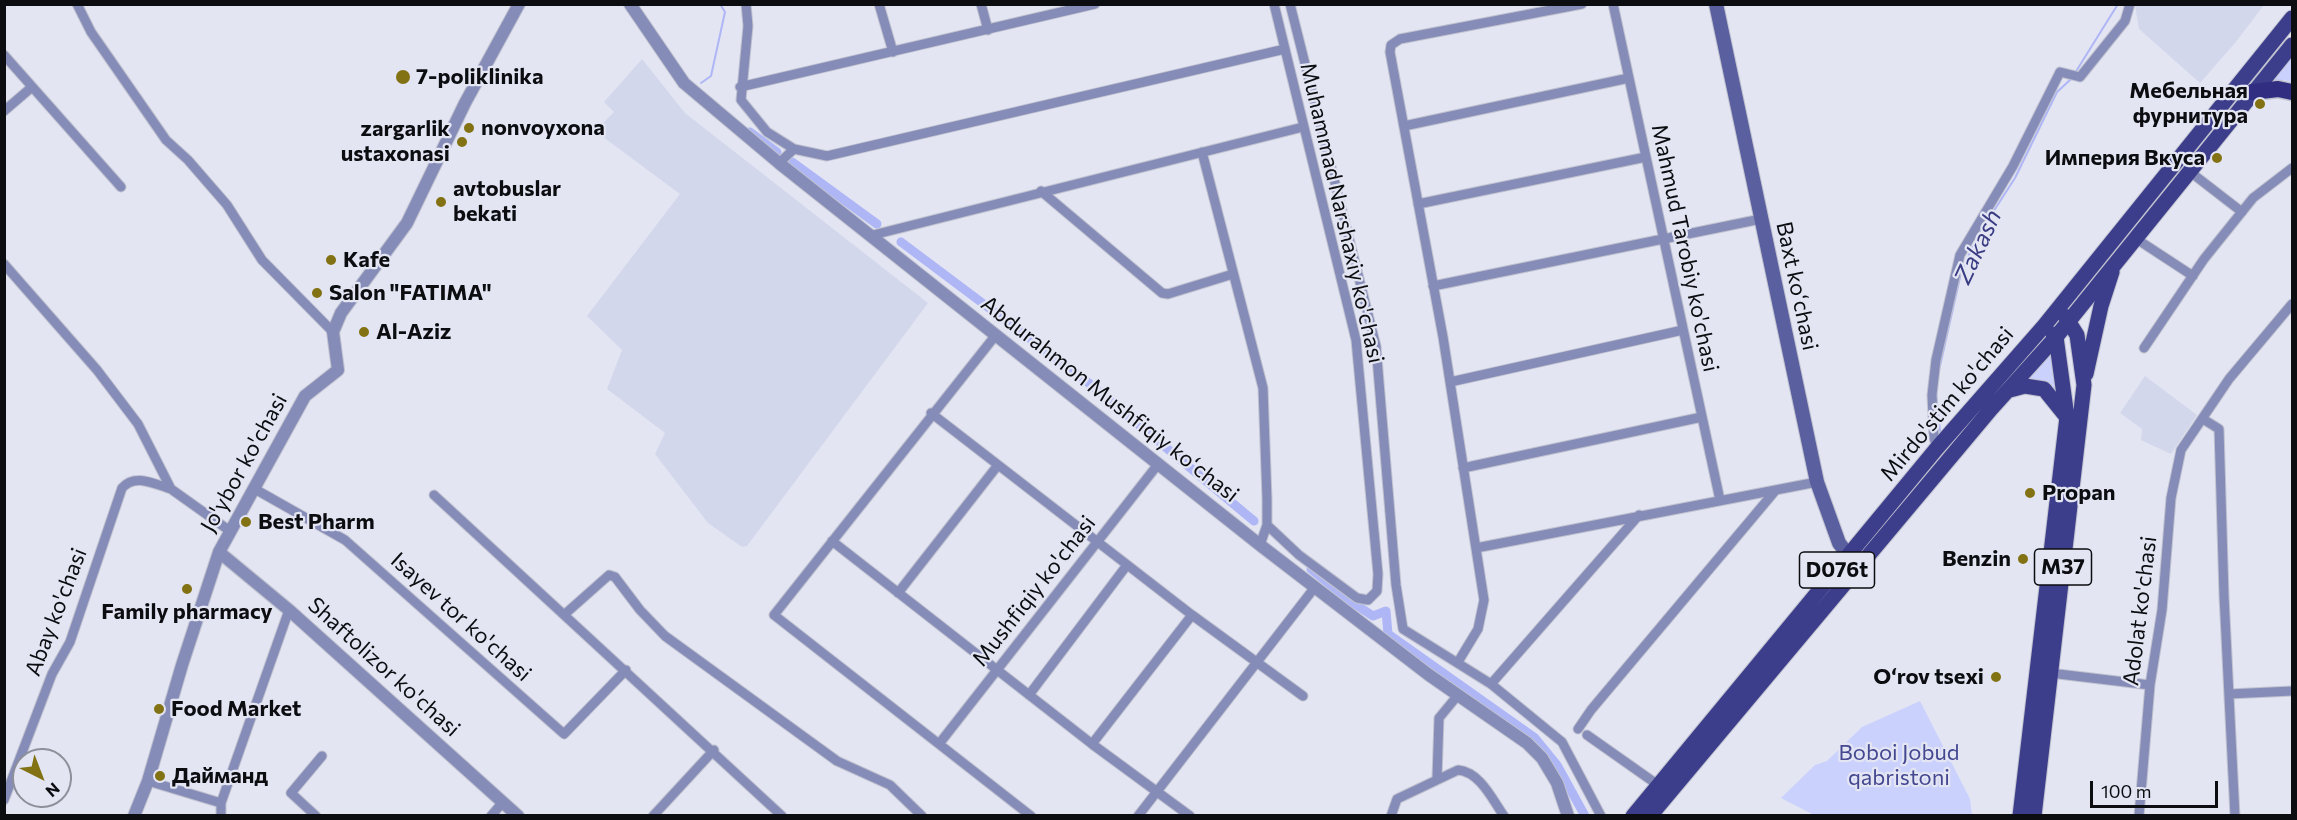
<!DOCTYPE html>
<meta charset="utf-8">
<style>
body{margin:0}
#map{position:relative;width:2297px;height:820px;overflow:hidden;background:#e3e5f3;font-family:Commissioner,sans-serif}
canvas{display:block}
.frame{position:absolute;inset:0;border:6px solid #0c0d11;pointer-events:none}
.north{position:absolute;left:12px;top:748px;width:60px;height:60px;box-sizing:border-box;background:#e3e5f3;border:2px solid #8d8f99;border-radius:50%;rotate:138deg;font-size:16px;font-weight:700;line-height:24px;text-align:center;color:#0c0d11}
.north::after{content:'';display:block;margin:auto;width:21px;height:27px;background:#837213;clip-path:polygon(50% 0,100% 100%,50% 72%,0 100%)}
.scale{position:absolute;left:2090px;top:781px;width:128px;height:27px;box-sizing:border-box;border:3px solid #0c0d11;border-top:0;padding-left:8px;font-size:18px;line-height:21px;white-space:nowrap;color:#0c0d11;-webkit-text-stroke:4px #e3e5f3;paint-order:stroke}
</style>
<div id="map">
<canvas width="2297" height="820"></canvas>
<div class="frame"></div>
<div class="north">N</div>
<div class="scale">100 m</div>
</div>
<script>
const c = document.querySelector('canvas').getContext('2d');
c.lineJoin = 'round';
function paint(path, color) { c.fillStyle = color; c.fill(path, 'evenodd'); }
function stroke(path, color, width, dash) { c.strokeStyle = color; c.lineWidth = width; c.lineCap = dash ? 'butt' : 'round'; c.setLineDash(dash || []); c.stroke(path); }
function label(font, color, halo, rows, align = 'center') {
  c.font = font + ' Commissioner,sans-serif'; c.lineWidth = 4.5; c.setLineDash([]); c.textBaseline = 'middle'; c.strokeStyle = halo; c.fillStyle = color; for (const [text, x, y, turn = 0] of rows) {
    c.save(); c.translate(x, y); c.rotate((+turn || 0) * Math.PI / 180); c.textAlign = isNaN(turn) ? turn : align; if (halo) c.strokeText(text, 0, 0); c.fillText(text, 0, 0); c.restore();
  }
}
const built = new Path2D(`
 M2135 5V4L2264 5 2235 43 2200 83 2139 29Z
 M642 59 685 113 928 303 747 546 742 547 708 523 655 454 665 433 607 389 622 350 587 316 680 194 595 131 614 112 604 102Z
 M2145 376 2197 415 2171 454 2141 440 2142 429 2120 413Z`);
const green = new Path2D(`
 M2292 56V82L2283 80 2270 82Z
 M2053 350 2058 392 2049 384 2027 377Z
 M1920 701 1970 799 1972 815H1814L1781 798 1815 765 1827 761 1862 727Z`);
const stream = new Path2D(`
 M2075 73 2118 4
 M701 83 711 76 725 12 720 4
 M1940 366 1961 273 1977 237 2015 178 2057 92 2070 80
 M1936 392 1940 431`);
const canal = new Path2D(`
 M750 132 777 152
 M792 162 877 224
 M901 242 1085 380 1254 521
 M1311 569 1350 601 1373 616 1386 611 1388 634 1535 738 1557 765 1585 816`);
const minor = new Path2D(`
 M77 4 91 32 166 140 188 160 227 205 262 260 333 332
 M746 4 748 26 741 100 767 132 794 149
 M879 4 893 52
 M981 4 988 30
 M1290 4 1376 346 1396 585 1403 629 1491 684 1562 742 1601 816
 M1613 4 1720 500
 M4 55 121 187
 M740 87 1095 4
 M4 111 32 87
 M1404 126 1629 78
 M1202 152 1263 388 1267 499V525L1260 545
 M779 163 794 149 827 156 1285 49
 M2189 171 2242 212
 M1041 191 1162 293 1168 294 1233 274
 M1418 204 1646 157
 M869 236 1303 127
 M2135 238 2193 276
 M4 264 97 370 138 424 171 489 230 531
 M1433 286 1761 219
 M995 336 774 615 1031 816
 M2144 348 2204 259 2253 198 2292 168
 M1450 382 1683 330
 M931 413 1192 615 1303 696
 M2203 419 2219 429 2224 596 2235 816
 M1937 448 1934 438 1932 395 1936 360 1960 255 2013 166 2060 72 2080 77 2125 21 2130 4
 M1463 468 1702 417
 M253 488 345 540 564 734 626 670
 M434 495 782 816
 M1267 525 1299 555 1357 598 1368 600 1377 591 1378 574 1356 340 1274 4
 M832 541 1092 744 1190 816
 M1476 548 1817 482
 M898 593 998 465
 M565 614 609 575 615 577 640 610 665 636 837 761 890 785 922 816
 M1458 662 1478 629 1484 600 1443 337 1390 52 1391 45 1400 39 1582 4
 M2050 673 2150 685
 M1491 684 1639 515
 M2229 694 2292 691
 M1029 695 1127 565
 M1578 729 1591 710 1775 491
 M1587 735 1658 785
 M939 744 1159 463
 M1092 744 1192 615
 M1437 778 1439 718 1458 695
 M148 781 221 803 289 610
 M4 800 52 674 70 642 122 488C135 473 154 484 171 489
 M221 803V816
 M316 816 291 793 322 756
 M491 816 503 802
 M653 816 714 750
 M1138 816 1315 587
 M1391 816 1397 799 1458 770C1480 772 1492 799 1504 816
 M2139 816 2150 685 2162 610 2171 498 2181 450 2229 379 2292 304`);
const tertiary = new Path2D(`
 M630 4 684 83 779 163 1260 545 1429 675 1527 743 1542 758 1557 783 1568 816
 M219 552 289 610 518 816
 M134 816 148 781 182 665 219 552 305 396 338 370 333 332 341 313 407 223 465 103 519 4`);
const secondary = new Path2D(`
 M1716 4 1817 482 1839 543 1855 564`);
const primary = new Path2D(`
 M2086 374 2101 306 2112 272
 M2010 390 2025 386 2044 389 2065 415
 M1633 816 1937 448 2044 326 2292 18
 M1650 816 1991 409 2056 337 2292 45
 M2020 816 2067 417 2056 337 2053 334
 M2034 816 2084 385 2077 335 2065 316`);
const trunk = new Path2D(`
 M2252 92 2278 89 2292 92`);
const markers = [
 [403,77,8,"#837213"],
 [2260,104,6,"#837213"],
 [469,128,6,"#837213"],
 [462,142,6,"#837213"],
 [2217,158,6,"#837213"],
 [441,202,6,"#837213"],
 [331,260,6,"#837213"],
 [317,293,6,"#837213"],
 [364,332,6,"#837213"],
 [2030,493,6,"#837213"],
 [246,522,6,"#837213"],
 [2023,559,6,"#837213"],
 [187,589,6,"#837213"],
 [1996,677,6,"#837213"],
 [159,709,6,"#837213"],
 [160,776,6,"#837213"]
];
const shields = [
 [2063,567,57],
 [1837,570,75]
];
const shieldNames = [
 ["M37",2063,567],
 ["D076t",1837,570]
];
const poiNames = [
 ["7-poliklinika",416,77],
 ["Мебельная",2248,91,"right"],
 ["фурнитура",2248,116,"right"],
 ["nonvoyxona",481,128],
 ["zargarlik",450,129,"right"],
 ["ustaxonasi",450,154,"right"],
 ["Империя Вкуса",2205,158,"right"],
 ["avtobuslar",453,189],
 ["bekati",453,214],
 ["Kafe",343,260],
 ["Salon \"FATIMA\"",329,293],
 ["Al-Aziz",376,332],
 ["Propan",2042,493],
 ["Best Pharm",258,522],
 ["Benzin",2011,559,"right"],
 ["Family pharmacy",187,612,"center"],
 ["Oʻrov tsexi",1984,677,"right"],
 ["Food Market",171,709],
 ["Дайманд",172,776]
];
const streetNames = [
 ["Muhammad Narshaxiy ko'chasi",1342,213,77],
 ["Mahmud Tarobiy ko'chasi",1685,248,78],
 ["Baxt koʻchasi",1797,286,78],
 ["Abdurahmon Mushfiqiy koʻchasi",1110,399,38],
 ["Mirdo'stim ko'chasi",1947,404,-50],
 ["Jo'ybor ko'chasi",244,463,-61],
 ["Mushfiqiy ko'chasi",1034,591,-52],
 ["Adolat ko'chasi",2140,611,-83],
 ["Abay ko'chasi",56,612,-69],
 ["Isayev tor ko'chasi",461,617,42],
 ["Shaftolizor ko'chasi",384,667,42]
];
const parkNames = [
 ["Boboi Jobud",1899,753],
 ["qabristoni",1899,778]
];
const waterNames = [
 ["Zakash",1978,247,-65]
];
paint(built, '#d3d7eb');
paint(green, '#cad1fd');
stroke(stream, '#aeb6f5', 2);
stroke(canal, '#aeb6f5', 9);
stroke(minor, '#c1c2cf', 11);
stroke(tertiary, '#c1c2cf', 14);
stroke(secondary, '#c1c2cf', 16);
stroke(primary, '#c1c2cf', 17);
stroke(trunk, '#c1c2cf', 19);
stroke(minor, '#858cb8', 9);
stroke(tertiary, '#858cb8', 12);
stroke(secondary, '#595f9f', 14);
stroke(primary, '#3c3e8b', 15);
stroke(trunk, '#312e82', 16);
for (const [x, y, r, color] of markers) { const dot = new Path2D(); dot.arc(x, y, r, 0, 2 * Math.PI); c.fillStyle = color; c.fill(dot); stroke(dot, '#e3e5f3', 2); }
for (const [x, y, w] of shields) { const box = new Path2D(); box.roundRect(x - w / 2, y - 18, w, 36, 4.5); c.fillStyle = '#e3e5f3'; c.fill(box); stroke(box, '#0c0d11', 1.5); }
label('bold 21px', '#0c0d11', null, shieldNames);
label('bold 22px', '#0c0d11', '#e3e5f3', poiNames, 'left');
label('22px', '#0c0d11', '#e3e5f3', streetNames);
label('22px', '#444891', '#e3e5f3', parkNames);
label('italic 24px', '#393b83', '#e3e5f3', waterNames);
</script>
